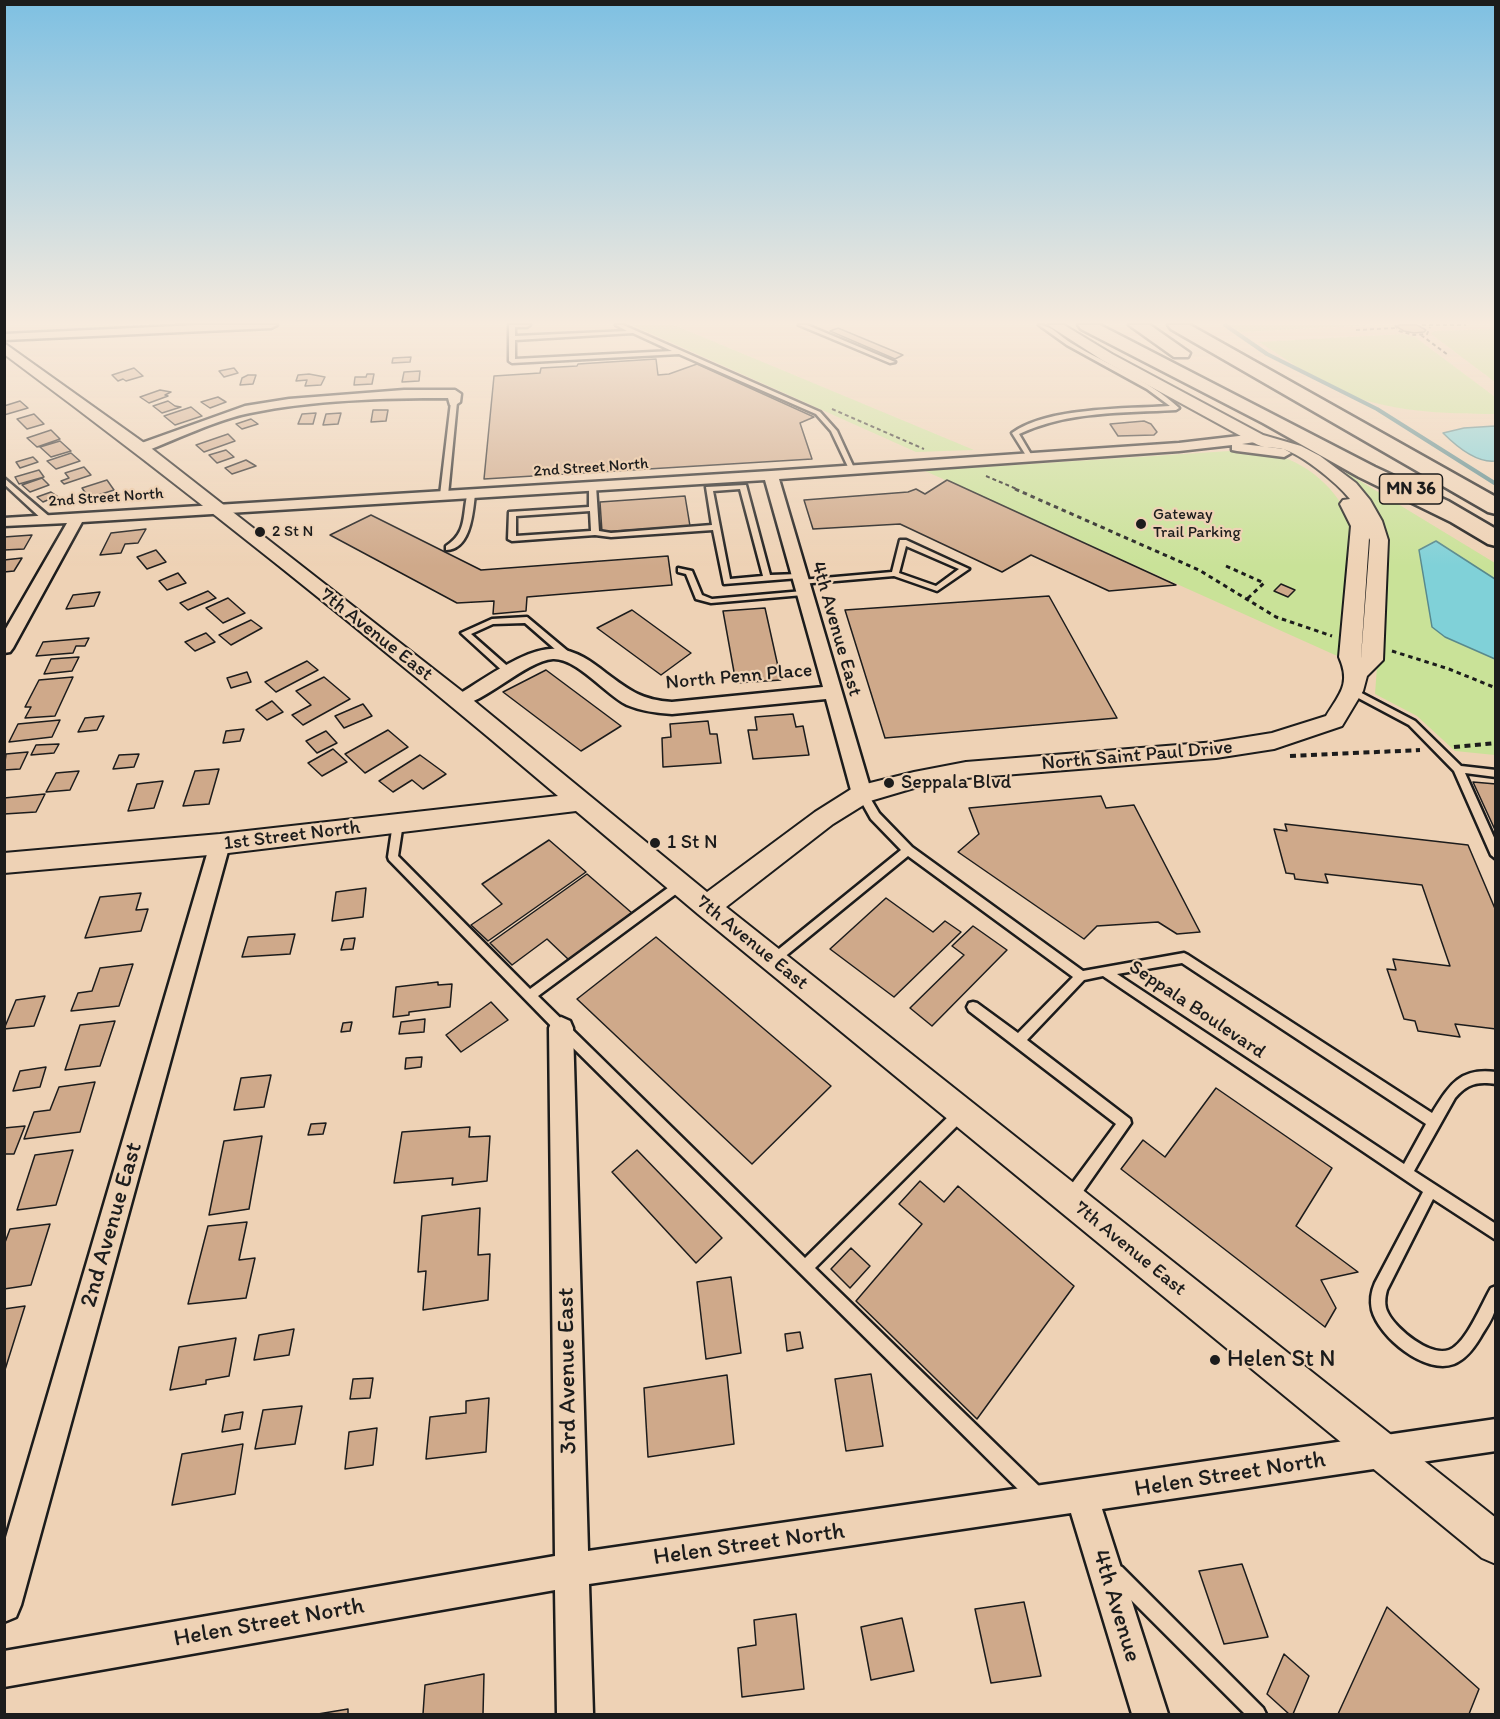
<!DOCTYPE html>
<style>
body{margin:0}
#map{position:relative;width:1500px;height:1719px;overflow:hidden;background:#eed2b5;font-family:Itim,sans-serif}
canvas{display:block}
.frame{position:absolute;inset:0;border:6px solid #1c1c1c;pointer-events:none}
</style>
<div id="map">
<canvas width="1500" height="1719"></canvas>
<div class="frame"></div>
</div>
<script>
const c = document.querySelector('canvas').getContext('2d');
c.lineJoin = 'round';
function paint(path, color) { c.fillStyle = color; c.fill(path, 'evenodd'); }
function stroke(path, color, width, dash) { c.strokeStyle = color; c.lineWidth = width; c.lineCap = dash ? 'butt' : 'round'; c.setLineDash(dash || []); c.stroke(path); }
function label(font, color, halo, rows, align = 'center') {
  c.font = font + ' Itim,sans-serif'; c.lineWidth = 4.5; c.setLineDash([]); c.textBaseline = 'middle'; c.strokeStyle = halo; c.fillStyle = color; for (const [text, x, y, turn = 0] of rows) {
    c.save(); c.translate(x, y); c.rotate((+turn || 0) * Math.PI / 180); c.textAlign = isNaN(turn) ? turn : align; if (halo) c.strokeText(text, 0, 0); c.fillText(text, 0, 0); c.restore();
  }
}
const green = new Path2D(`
 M632 325H674L974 450 916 452Z
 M1229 325H1375L1241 332Z
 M1495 329V382L1431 334 1434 331Z
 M1403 334 1415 337 1495 397V414C1443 414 1386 412 1337 390 1310 378 1284 357 1259 342Z
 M1229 451C1244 451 1261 451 1276 455 1311 464 1346 497 1353 532L1344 659 925 471Z
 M1347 473 1495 563V755L1455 751 1417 716 1375 694 1386 544C1380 506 1365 499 1340 474Z`);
const water = new Path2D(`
 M1495 426V461C1476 463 1456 446 1443 433L1464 428Z
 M1436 541 1495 579V659L1445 637 1432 627 1419 550Z`);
const stream = new Path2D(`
 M1225 325 1267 354 1377 409 1496 484`);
const building = new Path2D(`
 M1399 325H1417L1426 330 1424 332 1414 333 1404 331 1397 327Z
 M838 328 903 355 895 359 830 331Z
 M411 357 410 362 392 363 393 358Z
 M656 359 658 375 669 374 697 364 814 417 800 423 812 459 484 479 494 376 540 373 541 368 577 366 578 364Z
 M134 368 143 376 126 381 123 379 118 381 112 375Z
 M234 368 238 373 224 377 219 371Z
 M420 371 419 381 402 382 404 372Z
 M309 374 325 377 321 385 305 386 307 380 296 381 298 375Z
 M367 374H374L372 384 354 385 355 377H366Z
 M248 375H256L253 384 240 385 242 378Z
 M160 390 171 392 165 395 168 396 149 403 140 397Z
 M218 397 226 402 210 408 201 402Z
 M20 401 28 408 4 415V406Z
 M168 401 175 406 181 407 162 413 153 406Z
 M191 407 202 416 175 425 164 416Z
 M373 410H388L386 421 371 422Z
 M316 413 313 424H298L302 414Z
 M341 413 338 424 323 425 326 414Z
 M34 414 44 424 27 429 17 419Z
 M251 419 258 424 242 429 236 424Z
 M1144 421 1151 424 1157 432 1154 435 1118 436 1110 424Z
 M51 430 60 439 37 447 27 438Z
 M228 434 235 441 204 452 196 445Z
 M60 441 71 451 51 457 40 447Z
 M226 450 234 457 217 463 209 455Z
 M71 453 80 461 56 469 47 461Z
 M33 457 38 462 20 468 16 462Z
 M246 460 256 466 232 474 225 468Z
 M84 467 91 475 64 484 61 481 69 478 65 473Z
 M39 470 44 477 19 484 15 477Z
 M42 478 49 485 30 492 22 485Z
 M107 480 114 490 89 498 82 488Z
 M947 480 1176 585 1109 591 1031 555 1002 572 900 524 813 529 804 500 908 492 916 489 925 494Z
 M51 492 57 496 43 502 37 497Z
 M685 496 690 526 602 532 600 502Z
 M371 515 481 570 668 556 672 585 527 597 526 611 493 614 494 601 457 603 330 535Z
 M146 529 138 543 125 544 121 553 100 555 111 533Z
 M32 535 24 549 4 550V537Z
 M156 550 166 562 147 569 137 557Z
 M22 558 14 571 4 572V560Z
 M178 573 186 583 167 590 159 581Z
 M1281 584 1295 590 1288 597 1274 591Z
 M208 591 216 598 188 610 180 603Z
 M100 592 94 606 66 609 73 595Z
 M1049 596 1117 718 885 738 845 610Z
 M228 598 245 613 223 623 206 608Z
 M765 608 781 680 736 683 723 611Z
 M632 610 691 653 661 675 597 628Z
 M251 620 262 628 231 645 219 635Z
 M206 633 215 642 195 651 185 642Z
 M89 638 85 646H76L73 653 36 656 43 642Z
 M79 657 72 671 44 674 51 659Z
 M307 661 318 670 276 692 265 682Z
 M546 670 621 726 581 751 503 692Z
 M247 672 251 682 231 688 227 678Z
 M73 677 55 716 25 718 31 707H25L39 680Z
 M324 677 350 699 303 725 292 715 311 705 296 691Z
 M272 701 283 712 267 720 256 710Z
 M363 704 372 716 344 728 335 716Z
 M793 714 796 727 803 726 809 755 753 759 748 730H757L755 717Z
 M104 716 97 730 78 732 85 718Z
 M60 720 52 737 9 742 18 724Z
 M708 721 710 734H717L721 763 663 767 662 738 671 737 670 724Z
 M244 729 240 741 223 743 226 731Z
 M388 730 408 747 365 773 345 754Z
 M326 731 337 743 317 753 306 741Z
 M59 744 54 753 31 755 36 745Z
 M333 749 347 762 322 776 308 763Z
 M28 752 20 769 4 770 6 754Z
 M139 754 134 767 113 769 119 755Z
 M420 755 446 774 423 789 412 780 393 792 379 781Z
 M219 769 209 804 183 806 195 771Z
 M79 771 70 790 46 792 56 773Z
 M163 781 154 808 128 811 137 784Z
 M1473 782 1496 784V832Z
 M45 794 36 812 4 814V798Z
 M1101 796 1106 808 1134 805 1200 932 1177 934 1158 922 1097 926 1084 939 958 852 979 834 969 808Z
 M1285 824 1468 845 1496 911V1029L1455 1024 1460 1037 1418 1031 1415 1021 1404 1019 1387 969 1396 970 1393 959 1450 966 1422 885 1325 874 1328 883 1295 879 1294 874 1286 873 1274 829 1287 831Z
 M549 840 586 872 488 941 471 925 502 904 482 884Z
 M587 874 632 913 569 960 547 939 512 965 490 943Z
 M366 888 363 917 332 921 336 892Z
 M141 893 136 910 148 909 141 931 85 938 100 897Z
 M886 898 933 932 945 921 961 932 894 997 830 949Z
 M973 926 1007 950 932 1026 910 1008 964 955 952 946Z
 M295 934 290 954 242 957 248 937Z
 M656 937 831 1086 752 1164 577 999Z
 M355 938 353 949 341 950 344 939Z
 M133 964 119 1006 71 1011 78 993 92 991 100 968Z
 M438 982V985L452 984 450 1007 409 1012V1015L393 1017 396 987Z
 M45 996 34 1026 4 1029 16 1000Z
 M491 1002 508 1020 461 1052 446 1035Z
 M425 1019 424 1032 399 1034 401 1022Z
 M115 1021 100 1066 65 1070 80 1025Z
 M352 1022 350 1031 341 1032 343 1023Z
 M422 1057 421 1067 405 1069 406 1058Z
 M46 1067 40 1087 13 1091 20 1071Z
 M271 1075 264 1107 234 1110 241 1078Z
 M95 1082 80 1132 24 1139 34 1112 50 1110 59 1087Z
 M1216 1088 1332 1168 1296 1226 1358 1272 1321 1280 1336 1308 1325 1327 1121 1169 1143 1140 1165 1157Z
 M326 1123 323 1134 308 1135 311 1124Z
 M25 1126 14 1154H4V1128Z
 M470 1127 469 1137 490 1136 487 1181 452 1185 453 1178 394 1183 402 1132Z
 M262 1136 249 1209 209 1215 224 1141Z
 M73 1150 56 1205 17 1210 35 1155Z
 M637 1150 722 1238 696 1263 612 1172Z
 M920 1181 944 1202 958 1186 1074 1286 977 1419 856 1301 922 1224 899 1204Z
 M480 1208 478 1255 490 1254 488 1300 423 1310 426 1271 418 1272 422 1216Z
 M247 1222 239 1260 255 1258 246 1298 188 1304 208 1226Z
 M50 1224 31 1285 4 1289V1245L10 1229Z
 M851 1248 870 1266 850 1288 831 1269Z
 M731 1277 741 1353 706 1359 697 1282Z
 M25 1306 4 1373V1309Z
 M294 1329 289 1355 254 1360 259 1335Z
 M800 1332 803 1348 787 1351 785 1334Z
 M236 1338 229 1376 206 1380V1384L170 1390 179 1347Z
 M871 1374 883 1446 846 1451 835 1379Z
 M727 1375 734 1444 648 1457 644 1388Z
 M373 1378 370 1398 350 1399 353 1379Z
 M489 1398 486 1452 426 1459 430 1417 466 1413V1401Z
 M302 1406 295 1444 255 1449 263 1410Z
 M243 1412 240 1429 222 1432 225 1415Z
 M377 1428 373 1465 345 1469 349 1432Z
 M243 1444 235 1494 172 1505 182 1454Z
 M1242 1564 1268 1637 1224 1644 1199 1571Z
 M1024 1602 1041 1676 991 1683 975 1609Z
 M1387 1607 1479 1689 1469 1714H1338Z
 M796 1614 804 1689 742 1697 738 1648 756 1645 754 1620Z
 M902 1618 914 1671 871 1680 861 1627Z
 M1284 1654 1309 1676 1293 1714H1289L1267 1694Z
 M484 1674 483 1714H423L425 1685Z
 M348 1709V1714H318Z`);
const pathFar2 = new Path2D(`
 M1395 325 1399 331 1414 335 1427 334 1430 327
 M1422 325H1466
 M1356 330 1395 328
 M1421 335 1448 355
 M832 409 924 449
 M986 476 1019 490`);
const pathFar1 = new Path2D(`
 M1015 489 1199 570 1276 617 1332 636
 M1226 566 1264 583 1247 599
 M1392 651 1449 669 1496 688`);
const path = new Path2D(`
 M1454 747 1496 743
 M1290 756 1420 750`);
const service = new Path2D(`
 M509 325H530L527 327H515V336L627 331 616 325H623L820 412 837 431 854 468 849 469 831 431 816 414 679 354 512 363 509 361ZM633 333 672 351 515 359V340Z
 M799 325H807L895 362 890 363Z
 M1039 325C1051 325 1061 337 1071 343 1107 365 1148 379 1179 408L1176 410C1123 413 1068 411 1019 434L1032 456 1027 457 1012 433C1048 407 1126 409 1170 406L1147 389 1067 345Z
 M454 400 457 402 448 495 444 497 440 495 451 402Z
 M4 478 51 518V522H45L4 484Z
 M589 484 596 486 599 531 611 533 712 525 706 487 746 485 770 575 799 574 803 576 799 578 724 584 713 530 611 537 595 535 512 541 508 539 509 512 589 507ZM740 489 763 576 730 579 713 491ZM590 511 591 531 516 536V516Z
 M468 492 475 494C473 511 471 550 446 550V546C468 532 462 514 468 492Z
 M900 540H906L969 569 937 591 894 576 801 584 797 582 801 580 892 572ZM906 546 959 569 936 586 899 573Z
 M678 568 692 571 702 595 712 599 803 591 807 593 803 595 711 603 696 599 686 574 678 572Z
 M527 617 570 653V657H564L525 623 493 624 471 634 513 671V675H507L461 633 492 619Z
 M1352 688 1415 721 1461 766 1496 770V777L1465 773 1496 842V859L1491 855 1454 771 1409 725 1349 693 1348 691Z
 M862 790 866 791 879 813 912 847 1083 971 1184 953 1188 955 1432 1113C1449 1086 1459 1067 1496 1072V1084C1477 1081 1467 1084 1455 1098L1414 1171 1496 1224V1240L1433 1199 1387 1290C1385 1297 1384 1306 1388 1313 1396 1329 1430 1357 1449 1350 1466 1344 1482 1303 1491 1288L1496 1286C1496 1293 1497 1302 1495 1309 1493 1319 1485 1329 1480 1338 1474 1348 1466 1359 1454 1364 1425 1375 1379 1337 1372 1310 1370 1301 1371 1292 1375 1283L1423 1192 1103 976 1084 980 1027 1040 1130 1119 1131 1123 1075 1203 1070 1205 1065 1203 1063 1198 1065 1193 1116 1124 969 1011 967 1007 969 1003 973 1002 977 1003 1018 1033 1073 977 908 856 777 963 773 965 769 963 767 960 769 957 901 850 871 819 857 794ZM1182 963 1426 1124 1404 1164 1117 974Z
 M398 819 403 823 398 856 530 989 676 882H684L685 885 684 888 538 996 805 1258 956 1109 961 1107 966 1109 967 1113 966 1117 815 1268 1043 1490 1045 1496 1043 1502 1037 1504 1031 1502 557 1032 389 860 388 857 393 823Z
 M1116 1565 1122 1567 1263 1708 1266 1714H1245L1110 1579 1108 1573 1110 1567Z`);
const minor = new Path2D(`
 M198 325H277L271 328 4 340V334Z
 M404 390H455L461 394 460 402 454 406 450 405 448 398C383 398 314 400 250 413 219 419 177 439 146 451H136L134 448 136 445 245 406 289 399Z
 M1256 434 1261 435 1263 438 1261 441 1242 444 1284 449 1291 453 1284 457 1237 451 1232 450V445L1179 451 779 479 872 794 869 799 862 801 855 799 852 794 826 699 672 714C657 713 641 711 627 705 605 694 577 658 553 659 524 661 476 711 454 705L451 701 454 697C481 682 526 646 557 649 576 650 592 662 606 673 630 691 642 700 672 702L823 687 765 480 82 522 13 648 10 652 4 653V632L67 523 4 526V518L771 471 1179 443Z
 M220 836 227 838 230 844 21 1605 16 1617 4 1622V1544L210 844 213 838Z
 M561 1017 570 1021 573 1028 588 1551 1496 1419V1451L1102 1509 1168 1714H1132L1071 1513 589 1584 593 1714H557L555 1590 4 1687V1651L555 1556 549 1028 552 1021Z`);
const tertiary = new Path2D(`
 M1048 325H1064L1112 354 1263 435 1301 446 1320 456 1356 483 1370 500 1382 521 1388 540 1383 660 1367 676 1363 691 1342 726 1274 749 1216 758 966 778 914 788 870 801 833 824 726 907 1496 1518V1564L1482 1558 698 914 576 811 220 854 4 873V853L220 834 558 796C378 643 194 495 4 354V343L147 445 468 696 707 892 815 812 853 788 862 785 914 772 966 762 1216 742 1272 733 1326 716C1340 693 1351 684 1339 657L1351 526 1340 504 1343 500 1350 499C1338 484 1297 449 1277 448 1261 447 1265 448 1250 441L1102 360ZM1369 538 1370 540 1361 658V657Z`);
const motorway = new Path2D(`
 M1078 325H1100L1375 467 1448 501 1496 529V546L1488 544 1451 522 1359 477 1263 423 1081 329Z
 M1129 325H1150L1190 353 1188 357H1174Z
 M1168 325H1190L1496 497V514L1488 512 1171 329Z`);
const markers = [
 [1141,524,6,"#1c1c1c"],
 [260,532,6,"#1c1c1c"],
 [889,783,6,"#1c1c1c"],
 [655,843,6,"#1c1c1c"],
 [1215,1360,6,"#1c1c1c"]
];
const farStreetnames = [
 ["2nd Street North",591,468,-4],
 ["2nd Street North",106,498,-4]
];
const farPoinames = [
 ["Gateway",1153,515],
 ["Trail Parking",1153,533],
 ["2 St N",272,532]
];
const shields = [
 [1411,489,63]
];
const shieldNames = [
 ["MN 36",1411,489]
];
const streetNames = [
 ["4th Avenue East",836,629,74],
 ["7th Avenue East",376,635,38],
 ["North Penn Place",739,677,-5],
 ["North Saint Paul Drive",1137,756,-5],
 ["1st Street North",292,836,-7],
 ["7th Avenue East",752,943,39],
 ["Seppala Boulevard",1197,1010,34],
 ["7th Avenue East",1130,1249,39]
];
const poiNames = [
 ["Seppala Blvd",901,783],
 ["1 St N",667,843]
];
const nearStreetnames = [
 ["2nd Avenue East",112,1225,-74],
 ["3rd Avenue East",568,1371,-91],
 ["Helen Street North",1230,1475,-9],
 ["Helen Street North",749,1545,-8],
 ["4th Avenue",1116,1606,73],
 ["Helen Street North",269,1623,-10]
];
const nearPoinames = [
 ["Helen St N",1227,1360]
];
paint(green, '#c9e298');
paint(water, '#80d1d8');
stroke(water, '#58898d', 1.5);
stroke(stream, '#58898d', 4);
paint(building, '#cfa98a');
stroke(building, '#1c1c1c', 1.5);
stroke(service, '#1c1c1c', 5);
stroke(minor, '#1c1c1c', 5);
stroke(tertiary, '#1c1c1c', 4);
stroke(motorway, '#1c1c1c', 5);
stroke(pathFar2, '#1c1c1c', 2, [4, 3]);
stroke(pathFar1, '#1c1c1c', 3, [4.5, 4]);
stroke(path, '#1c1c1c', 4, [6, 4.5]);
paint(service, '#eed2b5');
paint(minor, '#eed2b5');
paint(tertiary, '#eed2b5');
paint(motorway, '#eed2b5');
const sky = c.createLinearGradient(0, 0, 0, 566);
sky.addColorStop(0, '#7ec0e2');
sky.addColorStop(0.57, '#f7ebde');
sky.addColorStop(1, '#f7ebde00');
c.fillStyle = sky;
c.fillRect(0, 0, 1500, 566);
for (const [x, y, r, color] of markers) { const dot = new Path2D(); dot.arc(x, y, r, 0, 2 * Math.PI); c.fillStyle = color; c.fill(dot); stroke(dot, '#eed2b5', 2); }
label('16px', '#1c1c1c', '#eed2b5', farStreetnames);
label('16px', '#1c1c1c', '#eed2b5', farPoinames, 'left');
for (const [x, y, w] of shields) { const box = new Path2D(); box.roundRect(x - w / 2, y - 15, w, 30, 4.5); c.fillStyle = '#eed2b5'; c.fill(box); stroke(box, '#1c1c1c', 1.5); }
label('bold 18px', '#1c1c1c', null, shieldNames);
label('20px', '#1c1c1c', '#eed2b5', streetNames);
label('20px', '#1c1c1c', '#eed2b5', poiNames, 'left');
label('24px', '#1c1c1c', '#eed2b5', nearStreetnames);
label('24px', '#1c1c1c', '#eed2b5', nearPoinames, 'left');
</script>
